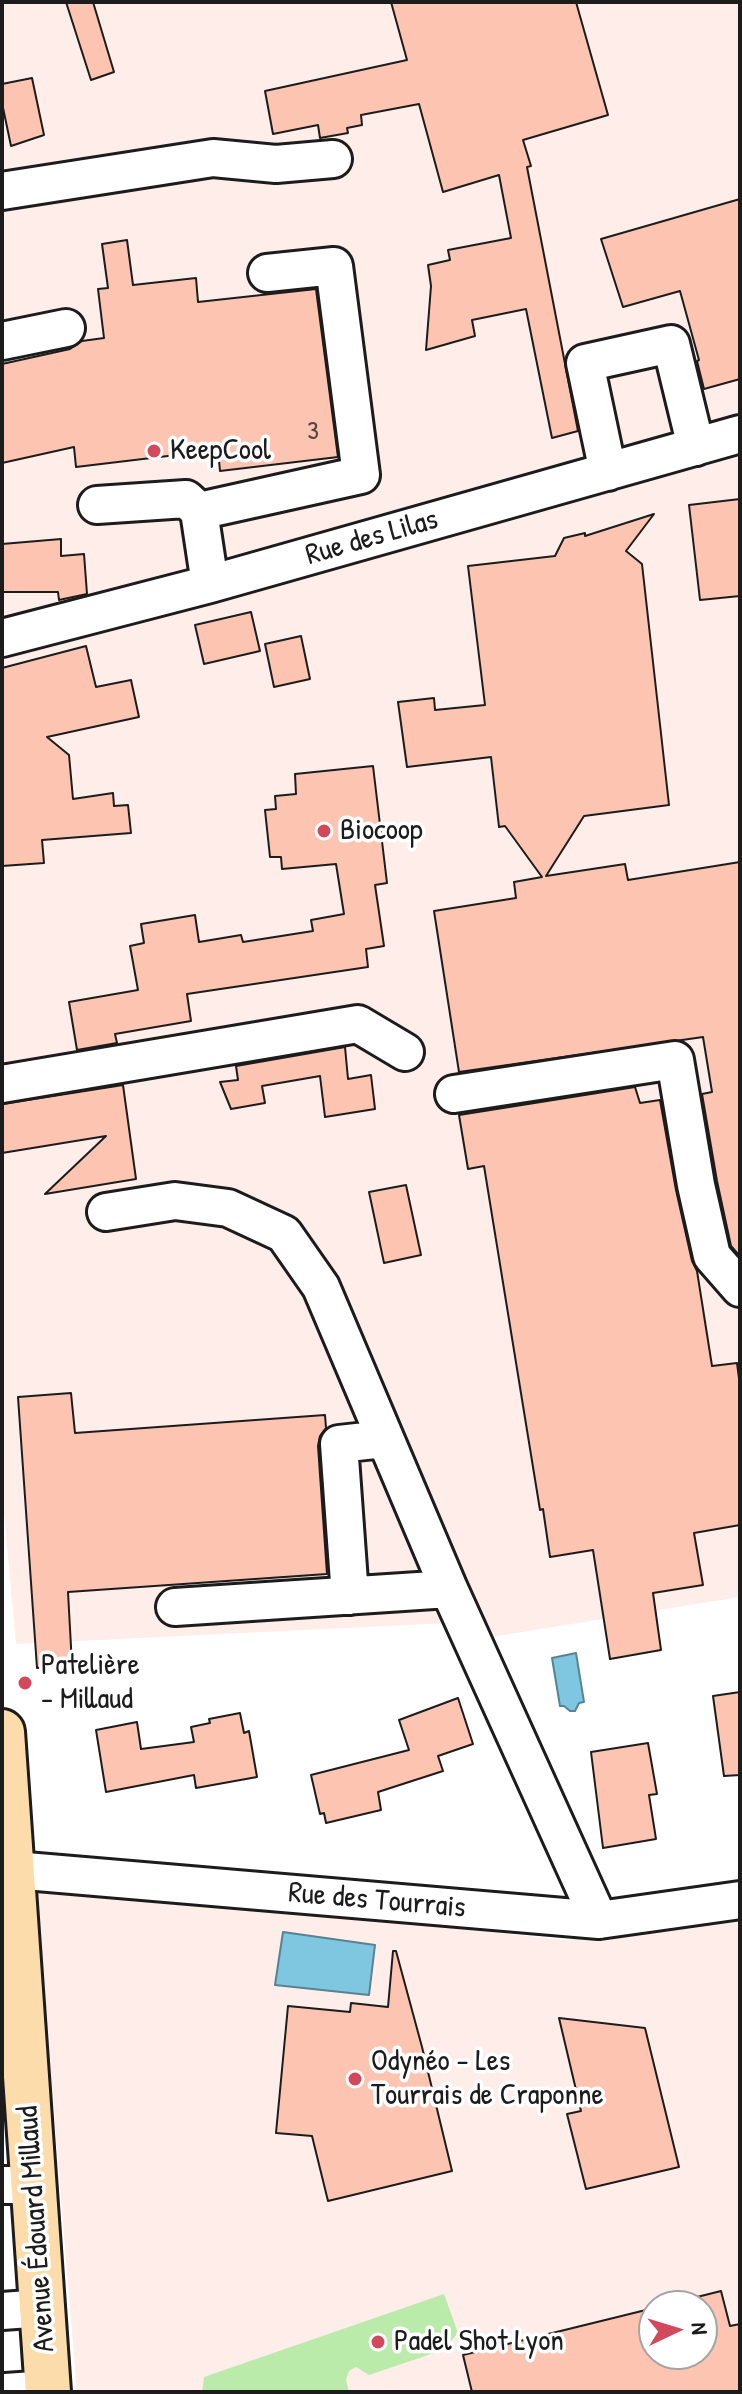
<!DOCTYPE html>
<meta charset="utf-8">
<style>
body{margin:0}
#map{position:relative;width:742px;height:2394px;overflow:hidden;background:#fff;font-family:"Patrick Hand",sans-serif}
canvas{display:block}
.frame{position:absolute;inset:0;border:4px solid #1c1c1c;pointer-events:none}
.north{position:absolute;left:638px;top:2290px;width:80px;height:80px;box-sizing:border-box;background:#fff;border:2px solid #a4a4a4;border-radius:50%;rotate:86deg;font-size:22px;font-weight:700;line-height:32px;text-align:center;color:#1c1c1c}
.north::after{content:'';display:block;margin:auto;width:28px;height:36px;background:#d1495b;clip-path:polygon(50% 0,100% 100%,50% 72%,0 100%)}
</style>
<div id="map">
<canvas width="742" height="2394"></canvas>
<div class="frame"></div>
<div class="north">N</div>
</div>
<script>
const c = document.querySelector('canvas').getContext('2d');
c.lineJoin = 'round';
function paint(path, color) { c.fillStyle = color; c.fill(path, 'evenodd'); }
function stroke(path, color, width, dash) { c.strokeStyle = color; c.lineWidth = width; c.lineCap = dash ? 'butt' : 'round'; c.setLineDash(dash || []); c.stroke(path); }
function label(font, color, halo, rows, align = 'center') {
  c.font = font + ' "Patrick Hand",sans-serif'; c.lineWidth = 7; c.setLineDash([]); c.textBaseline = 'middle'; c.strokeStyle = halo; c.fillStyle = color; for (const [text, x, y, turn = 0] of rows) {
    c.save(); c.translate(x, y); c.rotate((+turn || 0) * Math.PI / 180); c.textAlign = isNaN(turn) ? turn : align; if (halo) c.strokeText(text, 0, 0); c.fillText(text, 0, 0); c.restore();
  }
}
const built = new Path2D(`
 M2 2H740V1597L491 1637 448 1623 16 1644 2 1490Z
 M35 1885 567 1940 740 1909V2392H77ZM654 2306H702V2354H654Z`);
const green = new Path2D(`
 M444 2294 458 2333 443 2350 369 2375 356 2367 349 2371 346 2380 349 2392H202L204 2377Z`);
const water = new Path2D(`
 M576 1653 584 1702 579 1703 575 1711H570L564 1706H560L552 1658Z
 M283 1932 375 1945 369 1995 275 1985Z`);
const building = new Path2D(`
 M66 2H93L114 72 91 80Z
 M391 2H576L608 115 523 140 531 166 527 167 578 431 552 438 526 309 472 320 475 336 426 350 431 286 428 265 450 260 448 250 511 238 499 175 443 192 419 104 361 115 362 125 347 128 348 133 320 138 318 125 273 134 265 91 407 60Z
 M32 78 44 135 11 146 2 103V84Z
 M740 199V379L704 389 697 361 699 360 680 291 623 307 601 239Z
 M127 240 133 285 196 278 198 302 316 289 338 457 220 471 218 450 76 467 74 447 2 463V364L70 349 82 341 104 338 98 289 108 288 102 244Z
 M740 499V596L700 600 689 505Z
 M654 514 626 551 642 564 669 805 584 816 546 876 625 864 628 880 740 862V1253L738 1254 731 1246 717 1181 702 1094 712 1092 703 1037 459 1072 434 911 516 898 514 882 542 877 505 826 499 827 491 757 407 767 398 702 434 698 435 710 485 705 468 566 555 556 564 538 585 533V536Z
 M61 539V556L84 554 87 594 59 600 58 592H2V544Z
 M251 612 260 651 204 664 195 625Z
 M301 636 310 679 274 687 265 644Z
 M86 646 96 687 131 680 139 717 47 737 69 755 73 799 113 793 114 806 128 805 131 833 42 840 44 863 2 866V668Z
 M373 766 387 883 375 885 384 946 366 949 368 967 187 994 191 1021 115 1034 117 1043 77 1050 69 1002 138 990 130 946 144 943 141 924 195 915 199 942 241 935 243 942 313 931 311 920 344 914 336 864 282 869 281 857H270L265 810 276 809 275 796 296 794 295 774Z
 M345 1047 348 1079 371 1075 375 1109 325 1117 320 1076 262 1086 265 1103 231 1109 220 1082 238 1080 236 1066Z
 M123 1085 136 1179 45 1194 106 1136 2 1153V1104Z
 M635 1087 640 1103 660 1100 676 1190 692 1261 697 1271 712 1366 737 1363 740 1386V1525L694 1533 703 1585 653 1593 661 1650 610 1659 593 1550 550 1557 543 1509 540 1510 484 1166 468 1169 459 1115Z
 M406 1185 421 1255 384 1263 369 1192Z
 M71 1393 75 1433 325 1415 326 1428 320 1436 318 1446 327 1574 68 1592 72 1665 37 1668 18 1397Z
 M740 1692V1775L724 1776 713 1696Z
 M458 1698 473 1744 438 1756 443 1771 378 1792 381 1810 326 1823 324 1813 320 1814 311 1775 409 1750 399 1720Z
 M240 1713 244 1733 249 1731 257 1777 196 1788 194 1775 106 1792 96 1730 137 1722 141 1749 194 1742 191 1727 210 1723 209 1719Z
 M648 1743 657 1794 649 1795 656 1839 603 1848 591 1752Z
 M393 1951H396L422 2047 452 2171 328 2201 312 2136 276 2133 288 2006 350 2012 351 2003 388 2007Z
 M559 2018 645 2028 679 2167 586 2189 567 2114 581 2111Z
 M721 2291 730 2326 740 2324V2392H472L463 2355 654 2308V2354H702V2306H661Z`);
const minor = new Path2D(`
 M2 191 213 158 276 164 333 159
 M2 341 66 328
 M608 472 585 363 671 344 696 447
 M97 505 186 499 199 511
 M210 584 199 511 361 475 334 266 267 273
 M2 638 210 584 740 434
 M2 1084 358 1024 405 1052
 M454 1094 675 1060 696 1185 712 1256 740 1288
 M106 1212 175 1201 228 1208 284 1234 321 1287 449 1589 599 1920
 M350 1596 339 1444 384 1439
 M175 1607 449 1589
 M2 1869 599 1920 740 1900
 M2 2185H34
 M2 2311 43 2308
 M6 2392 48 2389`);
const major = new Path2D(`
 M2 1732 48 2392`);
const markers = [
 [154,451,8,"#d1495b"],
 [324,831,8,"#d1495b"],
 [25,1683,8,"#d1495b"],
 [355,2079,8,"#d1495b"],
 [378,2342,8,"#d1495b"]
];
const numberNames = [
 ["3",313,432]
];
const poiNames = [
 ["KeepCool",170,451],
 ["Biocoop",340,831],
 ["Patelière",41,1666],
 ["- Millaud",41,1700],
 ["Odynéo - Les",371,2062],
 ["Tourrais de Craponne",371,2096],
 ["Padel Shot Lyon",394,2342]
];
const streetNames = [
 ["Rue des Lilas",372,538,-16],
 ["Rue des Tourrais",377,1901,5],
 ["Avenue Édouard Millaud",37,2229,-94]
];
paint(built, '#feede8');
paint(green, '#bbebaa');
paint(water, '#7fc7e0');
stroke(water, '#578392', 2);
paint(building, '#fdc4b2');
stroke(building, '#1c1c1c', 2);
stroke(minor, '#1c1c1c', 42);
stroke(major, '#1c1c1c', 50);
stroke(minor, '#fff', 36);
stroke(major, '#fddcac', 44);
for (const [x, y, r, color] of markers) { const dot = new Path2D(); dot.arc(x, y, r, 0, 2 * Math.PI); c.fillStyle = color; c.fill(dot); stroke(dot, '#fff', 3); }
label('26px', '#544642', null, numberNames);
label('30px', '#1c1c1c', '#fff', poiNames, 'left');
label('30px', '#1c1c1c', '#fff', streetNames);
</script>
